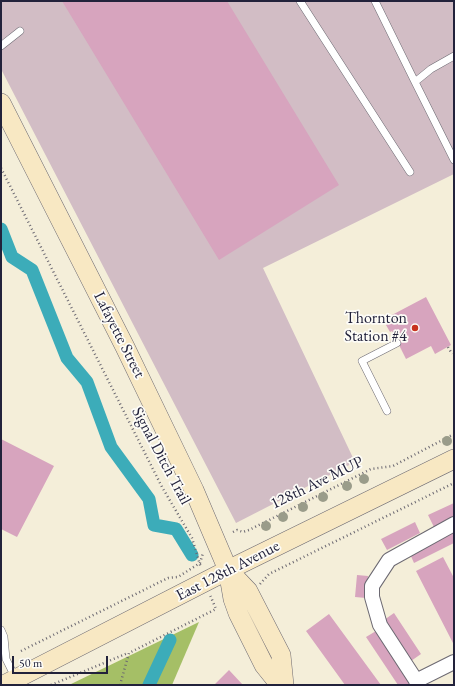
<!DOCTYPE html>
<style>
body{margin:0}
#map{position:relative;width:455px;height:686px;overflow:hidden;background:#f4eed9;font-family:"EB Garamond",serif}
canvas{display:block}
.frame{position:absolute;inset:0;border:2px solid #22223b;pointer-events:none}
.scale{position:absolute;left:12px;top:656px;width:96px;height:18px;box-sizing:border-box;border:2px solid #22223b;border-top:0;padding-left:5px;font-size:12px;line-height:14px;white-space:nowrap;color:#22223b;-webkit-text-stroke:3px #fdfcf7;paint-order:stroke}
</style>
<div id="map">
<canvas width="455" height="686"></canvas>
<div class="frame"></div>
<div class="scale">50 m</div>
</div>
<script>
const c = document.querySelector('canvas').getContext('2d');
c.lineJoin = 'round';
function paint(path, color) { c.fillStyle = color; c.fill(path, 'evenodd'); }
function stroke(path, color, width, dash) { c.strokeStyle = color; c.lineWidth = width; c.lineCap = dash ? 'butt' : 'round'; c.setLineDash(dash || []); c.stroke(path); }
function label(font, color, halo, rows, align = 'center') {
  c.font = font + ' "EB Garamond",serif'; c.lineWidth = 3.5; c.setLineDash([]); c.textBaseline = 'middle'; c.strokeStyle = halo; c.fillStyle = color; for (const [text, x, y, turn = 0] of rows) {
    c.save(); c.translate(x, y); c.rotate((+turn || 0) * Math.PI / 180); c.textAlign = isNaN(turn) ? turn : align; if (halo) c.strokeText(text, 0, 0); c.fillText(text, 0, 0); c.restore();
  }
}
const industrial = new Path2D(`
 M1 1H454V174L263 268 355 462 236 523 1 69Z`);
const green = new Path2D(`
 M199 622 172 685H69Z`);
const canal = new Path2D(`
 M1 229 12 257 32 270 67 358 87 382 111 447 149 499 154 525 176 529 192 555
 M149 685 170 640`);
const building = new Path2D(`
 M62 1H227L339 185 219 260Z
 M426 297 451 345 435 354 431 346 406 359 392 331 390 332 386 325 393 321 390 316Z
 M1 439 54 466 17 537 1 529Z
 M454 503V516L434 527 428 515Z
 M415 522 420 533 387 550 381 539Z
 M454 532V543L414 563 410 554Z
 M443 557 454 578V645L416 571Z
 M357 575 368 576 366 598 355 597Z
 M394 613 421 654 411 661 384 620Z
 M329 614 381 685H345L306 631Z
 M376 631 411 685H398L366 637Z
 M229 670 243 685H214Z`);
const path = new Path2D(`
 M1 168 162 487 192 538 201 568
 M448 347 452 354
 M233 532 237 530 243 532 249 530 371 469 393 466 454 434
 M260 584 269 574 454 483
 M21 651 168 578 178 577 200 563 203 553
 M51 685 128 653
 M120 685 129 653 216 609 210 595`);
const lane = new Path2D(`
 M300 1 410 172
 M375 1 415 82
 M1 46 20 31
 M454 56 431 69 415 82 454 160
 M387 411 362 361 397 343
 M1 630 4 637 6 659 16 679`);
const street = new Path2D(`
 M416 681 454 662
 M419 685 380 625 372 597V586L389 560 454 524`);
const secondary = new Path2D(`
 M1 103 125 347 194 490 228 570 233 599 238 613 264 665 280 685
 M228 570 248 591 281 655 284 685
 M4 685 228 570 454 459`);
const trees = [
 [447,441],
 [364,479],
 [347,486],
 [323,497],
 [303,507],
 [283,517],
 [266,526]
];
const markers = [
 [415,328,4,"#c8321e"]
];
const poiNames = [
 ["Thornton",407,319],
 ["Station #4",407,337]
];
const streetNames = [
 ["Lafayette Street",119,335,63],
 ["Signal Ditch Trail",161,456,62],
 ["128th Ave MUP",317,483,-26],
 ["East 128th Avenue",228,571,-27]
];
paint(industrial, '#d2bdc5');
paint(green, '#a5bf66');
stroke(canal, '#3cacb9', 13);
paint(building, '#d7a4be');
stroke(lane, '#6c6972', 8);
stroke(street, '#6c6972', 16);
stroke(secondary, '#6c6972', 20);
stroke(path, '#6c6972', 2.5, [1, 3]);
stroke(lane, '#fff', 7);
stroke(street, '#fff', 14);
stroke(secondary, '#f8e8c3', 19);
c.fillStyle = '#9a9c8a';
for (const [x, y] of trees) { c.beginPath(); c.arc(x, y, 5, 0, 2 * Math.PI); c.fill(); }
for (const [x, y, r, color] of markers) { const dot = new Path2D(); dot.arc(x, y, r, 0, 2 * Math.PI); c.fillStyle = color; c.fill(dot); stroke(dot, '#fdfcf7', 1.5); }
label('16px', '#22223b', '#fdfcf7', poiNames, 'right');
label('16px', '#22223b', '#fdfcf7', streetNames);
</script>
